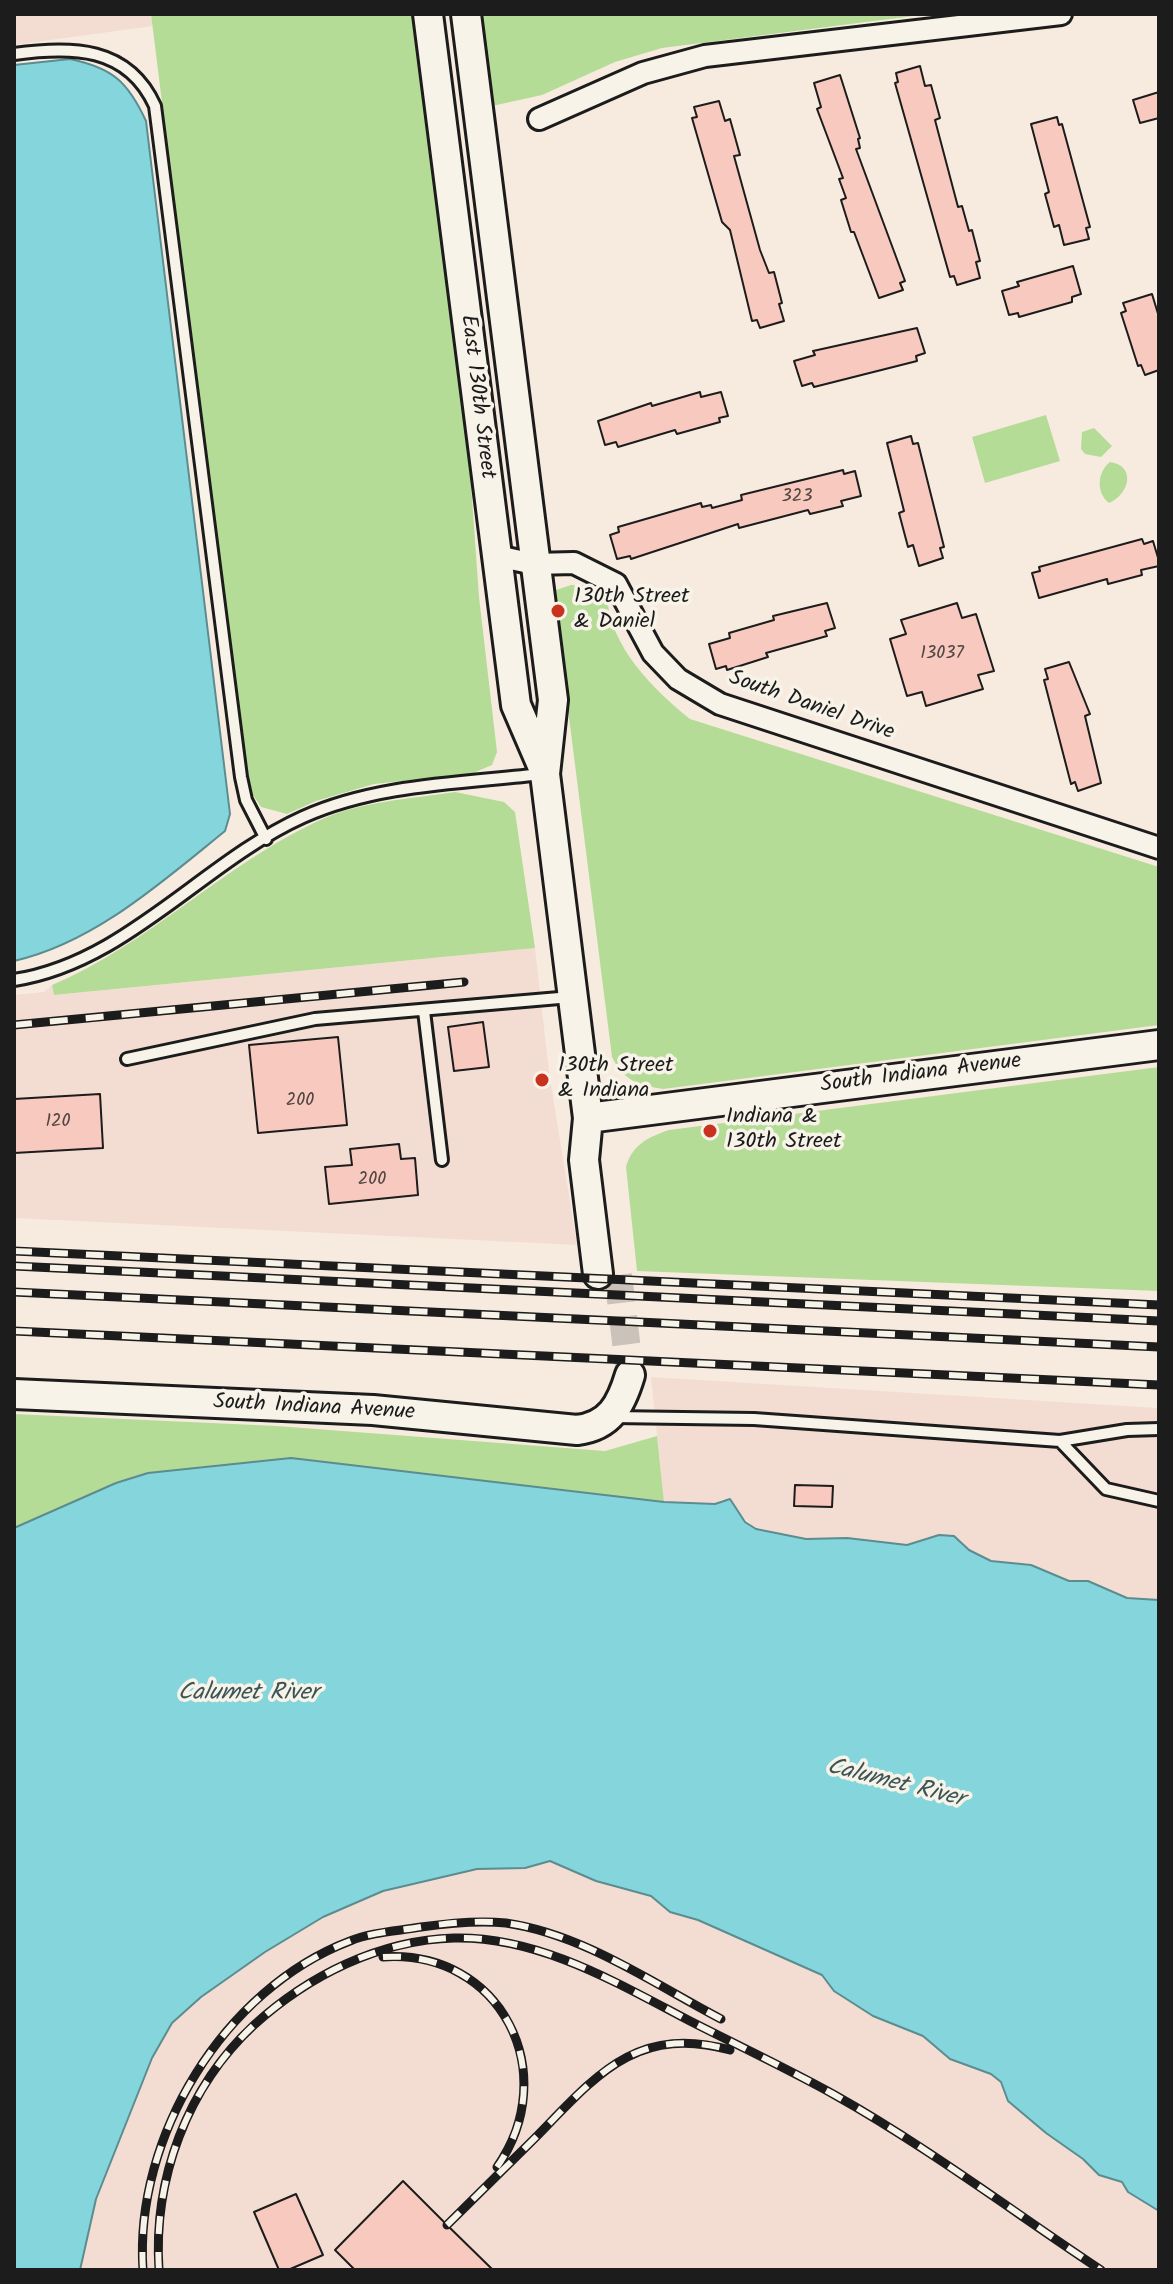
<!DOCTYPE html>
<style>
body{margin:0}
#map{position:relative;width:1173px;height:2284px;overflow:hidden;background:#f7ebe0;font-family:Kalam,sans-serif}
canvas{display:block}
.frame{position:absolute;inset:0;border:16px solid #1c1c1c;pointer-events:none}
</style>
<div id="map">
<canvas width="1173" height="2284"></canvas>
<div class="frame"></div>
</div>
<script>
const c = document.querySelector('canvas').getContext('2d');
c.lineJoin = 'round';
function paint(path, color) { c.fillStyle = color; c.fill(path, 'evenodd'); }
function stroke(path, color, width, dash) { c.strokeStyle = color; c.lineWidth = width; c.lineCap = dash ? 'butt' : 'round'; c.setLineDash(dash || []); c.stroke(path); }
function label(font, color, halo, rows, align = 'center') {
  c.font = font + ' Kalam,sans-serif'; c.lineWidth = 7; c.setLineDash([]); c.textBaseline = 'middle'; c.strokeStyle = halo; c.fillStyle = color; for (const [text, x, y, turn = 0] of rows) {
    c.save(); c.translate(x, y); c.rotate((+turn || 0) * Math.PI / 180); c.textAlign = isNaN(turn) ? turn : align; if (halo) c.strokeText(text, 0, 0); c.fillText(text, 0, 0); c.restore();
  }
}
const built = new Path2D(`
 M14 14H151L153 26 14 45Z
 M535 948 549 1072 577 1245 14 1218V995L44 992 52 985 55 995Z
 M651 1377 1159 1408V1600L1127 1598 1088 1581H1069L1031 1565 991 1561 969 1550 954 1536 939 1535 907 1545 847 1538 806 1539 756 1529 723 1499 716 1504 664 1502Z
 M550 1861 596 1881 651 1896 670 1912 698 1920 798 1962 823 1975 834 1991 873 2016 923 2036 950 2059 991 2074 1001 2082 1009 2101 1046 2133 1083 2159 1099 2175 1122 2182 1129 2192 1159 2211V2270H80L96 2199 152 2058 172 2023 201 1997 265 1952 323 1917 383 1890 478 1869 525 1868Z`);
const green = new Path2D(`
 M151 14H416L466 414 479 597 497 752 492 765 471 774 374 784 316 801 287 814 261 807 247 786Z
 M479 14H929L662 48 615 62 542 95 492 106Z
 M1046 415 1060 461 985 483 972 437Z
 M1094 428 1112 446 1101 457 1085 454 1081 449 1082 432Z
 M1110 462C1137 466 1129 495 1109 503 1096 493 1097 472 1110 462Z
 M571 585H588L607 595C609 646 653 689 690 719L1159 867V1025L663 1089C638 1085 624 1081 612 1057L553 591Z
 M455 792 504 802 515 812 535 948 54 995 52 985C149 944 223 865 318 821 360 801 410 799 455 792Z
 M1159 1067V1291L637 1271 626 1167C632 1145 648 1137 669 1130Z
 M14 1414 277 1426 605 1451 657 1436 664 1502 291 1458 148 1473 116 1483 14 1528Z`);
const water = new Path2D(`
 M70 59C113 68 128 82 146 121L230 814 225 831C162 882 94 943 14 961V65Z
 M291 1458 664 1502 715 1504 730 1499 745 1522 756 1529 806 1539 847 1538 907 1545 939 1535 954 1536 969 1550 991 1561 1031 1565 1069 1581H1088L1127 1598 1159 1600V2211L1128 2192 1122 2182 1099 2175 1083 2159 1046 2133 1008 2101 1001 2082 991 2074 950 2059 923 2036 873 2016 834 1991 822 1975 698 1920 670 1912 651 1896 596 1881 550 1861 525 1868 477 1869 383 1891 323 1917 265 1952 201 1997 172 2023 152 2058 96 2199 80 2270H14V1528L116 1483 148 1473Z`);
const building = new Path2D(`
 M920 66 925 86 931 85 940 118 935 120 958 207 962 206 969 231 972 230 980 261 976 262 980 278 957 285 954 276 950 277 895 83 898 82 896 73Z
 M840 75 860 138 858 139 860 148 856 149 905 281 900 283 903 290 879 298 854 232H851L841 200 846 198 839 179 843 178 817 109 821 107 814 83Z
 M1159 92V118L1140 123 1133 100Z
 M719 101 725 121 730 119 740 155 734 156 760 250 769 273 774 272 782 303 779 304 784 321 760 328 757 320 752 321 730 230 722 222 692 118 697 117 694 107Z
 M1057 117 1059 125 1062 124 1090 227 1086 228 1089 239 1064 245 1059 225 1054 227 1045 194 1049 192 1031 124Z
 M1073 266 1081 294 1072 297V302L1019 317 1018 313 1009 315 1002 291 1019 286 1017 282Z
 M1152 294 1159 317V370L1145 375 1141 365 1138 366 1121 313 1126 311 1123 303Z
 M917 328 925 353 916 356 917 361 814 387 812 383 802 386 794 361 815 355 813 351Z
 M700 392 701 397 721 392 728 416 719 418 720 422 677 434 675 430 618 447 616 442 605 445 598 421 651 403 652 406Z
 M911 436 913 444 918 443 944 547 940 548 943 558 919 566 913 545 908 547 899 513 904 511 887 443Z
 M843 470 844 474 855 471 861 496 841 501 843 506 810 514 808 510 739 528 738 524 631 559 630 556 617 559 610 535 619 532 618 527 701 503 702 507 711 505 712 508 742 500 741 495Z
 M1142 539 1144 544 1153 541 1159 561V566L1141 570 1142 575 1108 584 1107 579 1039 598 1032 573 1040 571 1039 567Z
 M827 603 835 628 825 631 827 636 766 653 768 657 727 670 726 666 716 669 709 644 730 638 729 633 774 620 773 616Z
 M957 603 962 618 976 614 994 671 978 675 983 689 926 706 922 692 907 696 890 639 906 634 901 620Z
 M1069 662 1090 714 1085 716 1101 783 1078 791 1075 782 1071 784 1044 680 1048 679 1045 669Z
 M483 1022 489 1067 454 1071 448 1027Z
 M338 1037 347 1125 258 1133 249 1045Z
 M100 1094 103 1148 14 1153V1099Z
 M399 1144 401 1159 415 1158 418 1195 329 1204 325 1167 352 1165 350 1149Z
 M795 1485 833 1486 832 1507 794 1506Z
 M403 2181 447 2225 493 2270H355L335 2250Z
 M296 2194 323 2255 288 2270H279L254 2212Z`);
const secondaryTunnel = new Path2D(`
 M618 1275 630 1375`);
const lane = new Path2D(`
 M14 54C71 46 128 46 155 106L241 777 246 800 266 839
 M14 980C126 963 203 862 303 817 376 784 463 783 542 774
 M424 1011 442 1160
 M127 1059 315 1019 571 997
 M612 1417 754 1419 1060 1441 1127 1430 1159 1429
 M1060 1441 1106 1489 1159 1501`);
const street = new Path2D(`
 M539 119 643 73 705 56 1061 14
 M497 556 534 564 574 563 616 584 653 653 678 679 720 704 1159 848`);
const secondary = new Path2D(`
 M428 14 516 705 544 770
 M466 14 553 700 545 774 588 1118 584 1160 598 1274
 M588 1118 1159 1045
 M14 1394 373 1410 577 1430C610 1426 621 1405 630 1375`);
const rail = new Path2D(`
 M14 1025 464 982
 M14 1251 1159 1305
 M14 1266 1159 1321
 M14 1292 1159 1347
 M14 1331 1159 1385
 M383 1957C501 1949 563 2073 497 2167
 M447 2225C476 2196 505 2168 534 2139 595 2077 635 2024 730 2050
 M143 2270C134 2137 224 1989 350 1941 372 1932 398 1931 421 1927 449 1923 478 1920 506 1923 583 1934 654 1984 721 2019
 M159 2270C153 2179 187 2087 254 2025 308 1976 379 1940 454 1938 539 1936 617 1983 690 2021 737 2045 786 2068 833 2094 926 2146 1012 2211 1101 2270`);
const markers = [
 [558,611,8,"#c8321e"],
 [542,1080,8,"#c8321e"],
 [710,1131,8,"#c8321e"]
];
const numberNames = [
 ["323",797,498],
 ["13037",942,655],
 ["200",300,1102],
 ["120",58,1123],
 ["200",372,1181]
];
const streetNames = [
 ["East 130th Street",476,397,83],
 ["South Daniel Drive",811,707,19],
 ["South Indiana Avenue",921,1075,-7],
 ["South Indiana Avenue",314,1409,3]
];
const poiNames = [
 ["130th Street",574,598],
 ["& Daniel",574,623],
 ["130th Street",558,1067],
 ["& Indiana",558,1092],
 ["Indiana &",726,1118],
 ["130th Street",726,1143]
];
const waterNames = [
 ["Calumet River",248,1695],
 ["Calumet River",895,1785,14]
];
paint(built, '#f3ddd2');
paint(green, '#b5dc97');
paint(water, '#85d6dc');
stroke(water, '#5b8c8f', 2);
paint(building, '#f8c9be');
stroke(building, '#1c1c1c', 2);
stroke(secondaryTunnel, '#cbc2b9', 28, [28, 14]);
stroke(lane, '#1c1c1c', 16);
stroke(street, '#1c1c1c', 26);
stroke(secondary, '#1c1c1c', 34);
stroke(lane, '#f7f3e8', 10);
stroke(street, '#f7f3e8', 20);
stroke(secondary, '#f7f3e8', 28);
stroke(rail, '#1c1c1c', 9);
stroke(rail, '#f7f3e8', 6, [18]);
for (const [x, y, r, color] of markers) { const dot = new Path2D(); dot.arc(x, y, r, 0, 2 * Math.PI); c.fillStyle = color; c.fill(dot); stroke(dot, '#f7f3e8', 3); }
label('18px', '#534744', null, numberNames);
label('22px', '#1c1c1c', '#f7f3e8', streetNames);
label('22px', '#1c1c1c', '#f7f3e8', poiNames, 'left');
label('italic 24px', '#3c5456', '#f7f3e8', waterNames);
</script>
